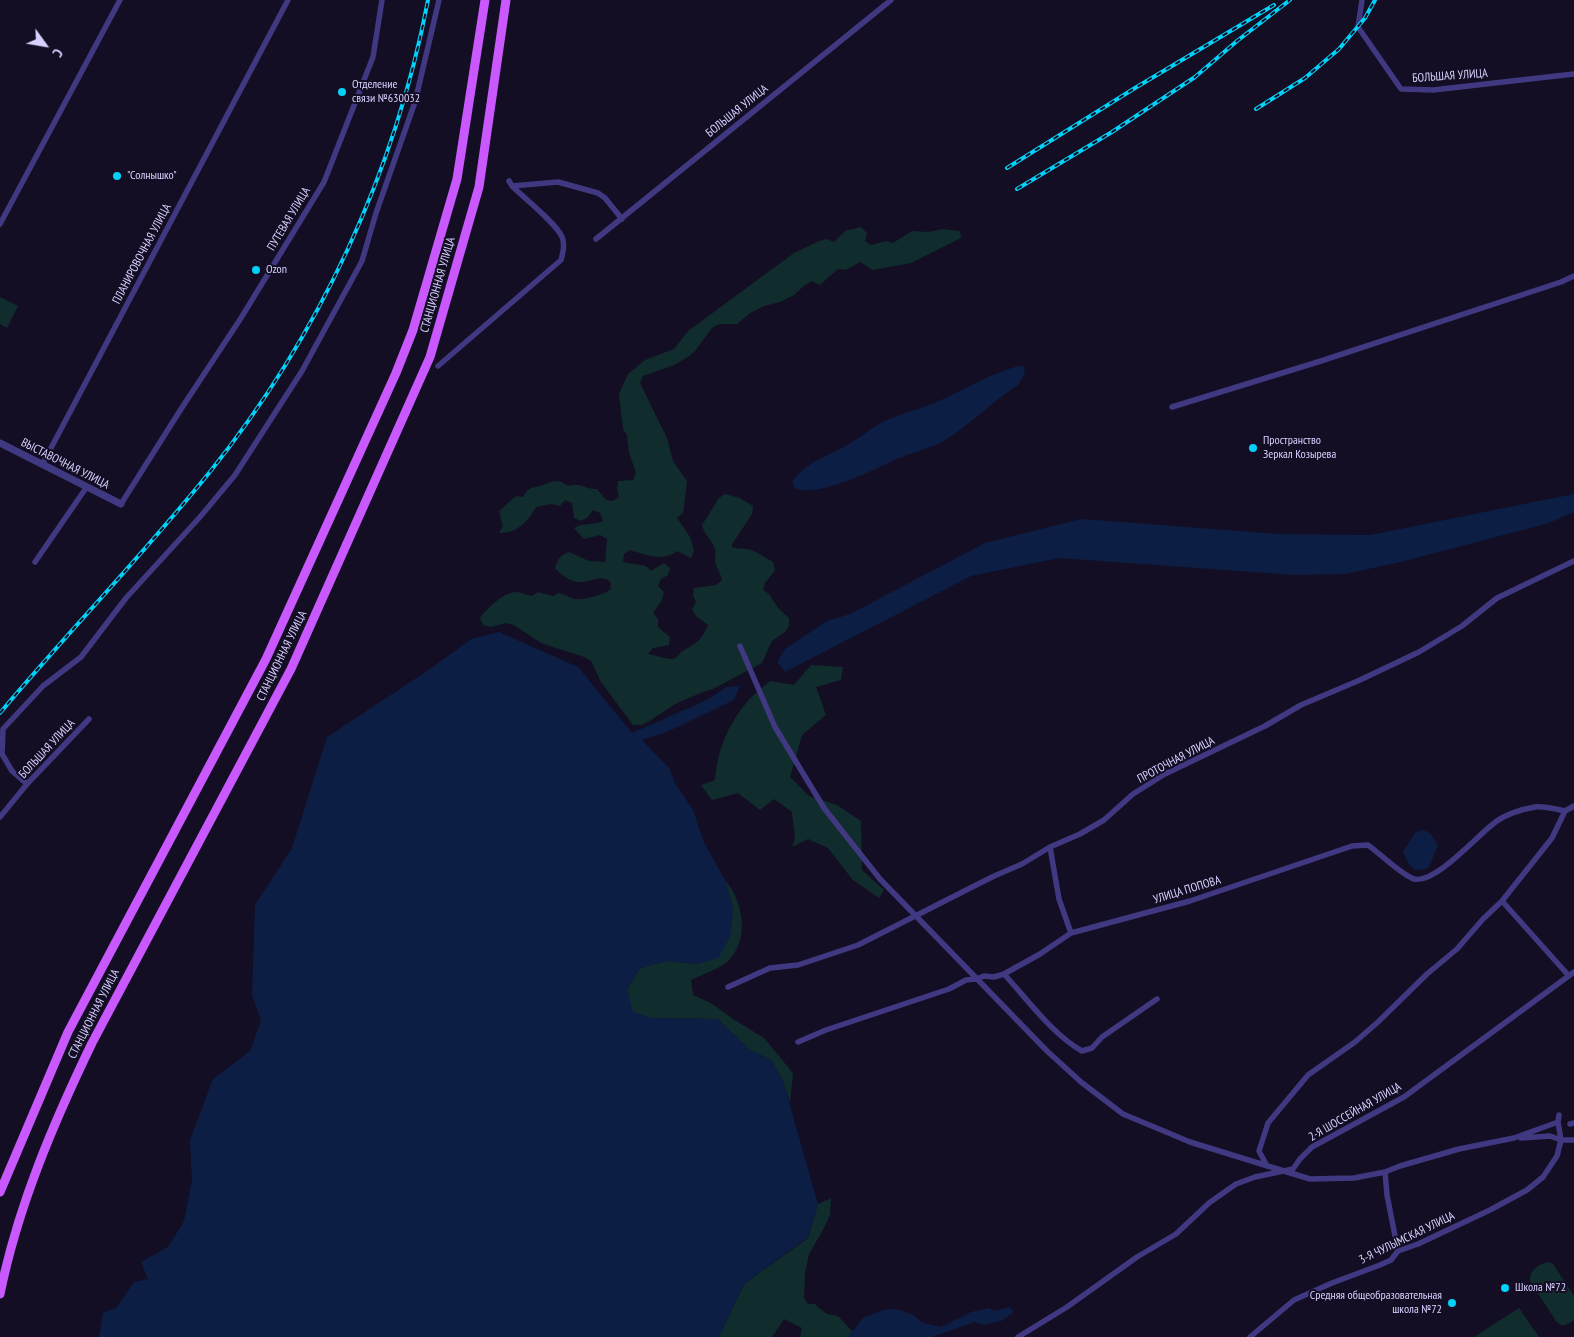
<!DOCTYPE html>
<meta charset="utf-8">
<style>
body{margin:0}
#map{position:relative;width:1574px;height:1337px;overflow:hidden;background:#130e23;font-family:"PT Sans Narrow",sans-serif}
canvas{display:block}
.north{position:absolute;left:20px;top:20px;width:50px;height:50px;-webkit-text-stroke:4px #130e23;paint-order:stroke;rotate:122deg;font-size:14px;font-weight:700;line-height:20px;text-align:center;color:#d8d0ff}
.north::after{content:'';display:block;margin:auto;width:18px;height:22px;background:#d8d0ff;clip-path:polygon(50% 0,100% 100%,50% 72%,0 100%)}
</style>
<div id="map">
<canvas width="1574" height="1337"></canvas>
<div class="north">С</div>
</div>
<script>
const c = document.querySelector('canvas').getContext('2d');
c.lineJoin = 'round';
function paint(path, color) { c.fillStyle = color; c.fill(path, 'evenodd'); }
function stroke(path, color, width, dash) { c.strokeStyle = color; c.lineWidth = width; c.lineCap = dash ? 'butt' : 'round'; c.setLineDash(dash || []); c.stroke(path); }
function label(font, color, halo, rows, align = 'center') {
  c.font = font + ' "PT Sans Narrow",sans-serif'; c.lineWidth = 4; c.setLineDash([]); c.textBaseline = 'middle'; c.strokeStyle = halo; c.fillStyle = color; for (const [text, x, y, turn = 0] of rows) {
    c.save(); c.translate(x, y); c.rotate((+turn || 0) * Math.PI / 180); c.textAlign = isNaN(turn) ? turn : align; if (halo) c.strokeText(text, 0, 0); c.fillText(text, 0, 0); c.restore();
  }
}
const green = new Path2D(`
 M861 227 867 233 865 241 871 245 886 241 893 243 912 231 928 232 942 229 960 231 961 238 911 263 873 270 860 262 846 270 838 269 820 285 812 281 805 285 794 295 780 302 764 306 750 313 737 324H720L713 327 694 352 688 357 674 365 643 376 640 383 667 438 673 461 687 481 683 513 677 518 690 537 694 551 691 558 677 551C663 562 646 555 630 550L624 554 623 562 646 566 651 571 664 563 670 568 668 575 661 579 658 586 664 592 662 600 653 613 658 619V627L670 637 669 645 653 648 648 654C654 655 666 659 672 659 678 659 679 652 684 650 696 644 703 638 708 625L696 616 692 609 696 602 693 595 694 588 716 585 722 580C721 574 718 571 716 565 714 559 717 552 714 546 710 538 704 534 702 525L719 498 725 494 740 498 753 506 752 514 731 546C737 550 740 548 747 549 756 550 765 558 773 562L775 570 765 583 763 590 769 594 778 608 789 618V626L785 632 772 641 762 663 713 689 703 692 675 704 648 722 641 725H633L601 682 591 661 584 657 541 643 514 625 506 623 491 627 483 625 480 618C486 609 504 592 516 592 521 592 526 595 532 596L538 592 553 596 559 593C564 594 570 598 575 599 585 600 604 595 611 589L610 581C599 575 594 581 583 582 573 584 561 575 555 568 558 559 560 555 569 552L589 561 605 562 607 539 600 535 584 539 574 528C583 522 593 526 603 521L600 513 593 510 588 517 581 521 574 518 572 503 565 500 560 506 552 504 536 507C527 523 517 533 499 533L503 526 499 511 516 496 523 497C530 485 532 489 543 485 554 481 558 478 568 486 582 482 585 490 597 489L606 500 613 501 619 497 617 489 618 481 633 480 636 473 629 452 627 435 623 429 619 394 628 374 645 360 674 349 688 331 794 253 819 241 827 239 834 242 845 231Z
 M0 297 18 306 7 328 0 324Z
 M811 665 843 667 841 680 816 687 826 715 802 735 790 777 809 796 837 805 861 821 862 870 884 890 879 898 852 879 828 848 808 839 792 847 795 838 792 812 774 799 760 810 738 793 712 800 701 785 715 780C717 751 728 724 747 702 753 694 763 688 770 681L794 685Z
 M725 880C743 901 750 938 729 960 722 968 701 975 691 980L693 995 711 1003 733 1019 764 1038 793 1073 790 1103 783 1081 771 1060 750 1050 717 1019 651 1018 632 1012 627 989 640 968 667 961 697 964 733 909Z
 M831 1198 830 1215 823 1230 809 1254 805 1273 804 1298 808 1304H815L820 1309 827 1314 838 1316 853 1332 848 1337H800L802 1328 784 1319 772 1337H719L744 1284 808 1238 818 1204Z
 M1549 1262 1553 1264 1574 1296V1320C1567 1325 1562 1328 1556 1321L1530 1281C1529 1270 1539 1264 1549 1262Z
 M1519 1308 1539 1337H1474Z`);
const water = new Path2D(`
 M1018 366 1024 367 1025 373 1019 384C992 402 970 425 942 442 929 449 913 452 899 458 876 468 818 499 795 488L792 481C807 462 829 455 849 444 860 438 870 429 881 423 900 413 922 409 941 400 967 388 991 374 1018 366Z
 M1574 494V512L1549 523 1401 562 1345 574 1295 575 1059 558 971 576 785 672 777 662 785 649 827 621 850 614 985 543 1082 519 1278 534 1370 535Z
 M499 632 578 667 632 733 709 699 726 687 740 686 734 700 667 732 642 740 669 768 675 783 693 810 704 842 725 880 733 909 731 935 718 958 697 964 667 961 640 968 627 989 633 1012 651 1018 717 1019 750 1050 771 1060 783 1081 818 1204 808 1237 744 1284 719 1337H99L103 1313 117 1307 134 1282 148 1279 141 1262 168 1247 184 1221 192 1180 190 1140 213 1079 250 1051 261 1021 252 995 255 905 292 848 327 737 430 669 471 639Z
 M1424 830 1431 834 1438 846 1429 867C1413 875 1408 865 1403 851L1416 832Z
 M1010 1307 1014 1312 1001 1321 984 1325 975 1322 932 1337H848L863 1318 883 1310 897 1309 913 1315 923 1323 941 1327 971 1312 989 1308 994 1311Z`);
const minor = new Path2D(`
 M1362 0 1358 27 1401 89 1433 90 1574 74
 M512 186 558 182 598 193 605 198 622 219
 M0 224 120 0
 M596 239 891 0
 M438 366 561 260C563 253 565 243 562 237 556 223 524 198 512 186L509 181
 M1172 407 1321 361 1561 282 1574 276
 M42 465 288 0
 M121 504 181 409 241 318 324 182 373 57 382 0
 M35 562 86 488
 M740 646 775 727 824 808 880 879 1047 1051 1081 1082 1123 1114 1190 1142 1310 1179 1354 1178 1385 1172 1400 1166 1459 1149 1514 1138 1558 1122
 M27 784 12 771 2 754 3 729 43 686 81 657 126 598 200 517 235 475 302 371 362 261 376 213 415 102 439 0
 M0 817 27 784 89 719
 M1050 847 1059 899 1071 933
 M1502 901 1569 976
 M1004 974C1027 999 1053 1035 1082 1051L1092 1048 1102 1037 1157 999
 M728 987 770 968 798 965 858 945 992 877 1022 864 1050 847 1080 834 1104 820 1133 794 1165 774 1265 726 1301 705 1360 680 1419 652 1462 626 1497 598 1574 561
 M798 1042 826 1030 949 989 966 980 976 979 984 976 994 977 1004 974 1040 954 1071 933 1190 901 1352 846 1368 845C1379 853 1403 876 1414 879 1435 884 1476 837 1493 824 1503 815 1522 809 1535 807 1544 806 1556 809 1565 811
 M1570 1124 1574 1123
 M1521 1138 1550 1136 1561 1140H1574
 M1267 1166 1259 1151 1268 1123 1308 1075 1355 1042 1378 1022 1427 974 1457 949 1483 919 1502 901 1552 838 1565 811 1574 806
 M1385 1172 1387 1195 1398 1251
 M1018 1337 1067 1307 1137 1257 1176 1234 1209 1203 1236 1184 1255 1177 1293 1169 1300 1159 1312 1147 1404 1097 1574 972
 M1250 1337 1294 1300 1332 1283 1380 1265 1391 1260 1398 1251 1418 1244 1490 1210 1527 1190 1543 1177 1557 1156 1561 1140 1558 1122 1559 1115`);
const tertiary = new Path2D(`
 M0 443 121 504`);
const primary = new Path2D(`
 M0 1192 68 1032 266 659 396 373 413 330 457 179 485 0
 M0 1294C18 1206 53 1124 92 1043L291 669 430 357 479 187 506 0`);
const rail = new Path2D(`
 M1256 109 1305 78 1339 49 1365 18 1375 0
 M1007 168 1135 88 1274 5
 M1017 189 1112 132 1195 77 1237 41 1290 0
 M0 713C68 632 142 556 209 473 319 336 395 173 428 0`);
const markers = [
 [342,92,5,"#02d2f9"],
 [117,176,5,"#02d2f9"],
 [256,270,5,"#02d2f9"],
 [1253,448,5,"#02d2f9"],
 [1505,1288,5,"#02d2f9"],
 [1452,1303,5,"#02d2f9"]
];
const streetNames = [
 ["БОЛЬШАЯ УЛИЦА",1450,76,-4],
 ["БОЛЬШАЯ УЛИЦА",737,111,-39],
 ["ПУТЕВАЯ УЛИЦА",289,219,-59],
 ["ПЛАНИРОВОЧНАЯ УЛИЦА",142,254,-62],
 ["СТАНЦИОННАЯ УЛИЦА",438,285,-74],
 ["ВЫСТАВОЧНАЯ УЛИЦА",65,464,27],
 ["СТАНЦИОННАЯ УЛИЦА",282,656,-64],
 ["БОЛЬШАЯ УЛИЦА",47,749,-47],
 ["ПРОТОЧНАЯ УЛИЦА",1176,760,-28],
 ["УЛИЦА ПОПОВА",1187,890,-17],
 ["СТАНЦИОННАЯ УЛИЦА",94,1014,-63],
 ["2-Я ШОССЕЙНАЯ УЛИЦА",1355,1112,-30],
 ["3-Я ЧУЛЫМСКАЯ УЛИЦА",1407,1238,-26]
];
const poiNames = [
 ["Отделение",352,85],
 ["связи №630032",352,99],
 ["\"Солнышко\"",127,176],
 ["Ozon",266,270],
 ["Пространство",1263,441],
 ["Зеркал Козырева",1263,455],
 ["Школа №72",1515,1288],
 ["Средняя общеобразовательная",1442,1296,"right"],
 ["школа №72",1442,1310,"right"]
];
paint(green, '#112c2d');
paint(water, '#0c1e44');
stroke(minor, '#403982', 5.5);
stroke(tertiary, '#403982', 7);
stroke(primary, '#c958fe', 9);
stroke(rail, '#02d2f9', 4);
stroke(rail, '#130e23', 2, [5.5]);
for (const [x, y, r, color] of markers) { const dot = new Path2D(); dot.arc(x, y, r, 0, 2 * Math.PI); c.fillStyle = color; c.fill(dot); stroke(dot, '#130e23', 2); }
label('12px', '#d8d0ff', '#130e23', streetNames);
label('12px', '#d8d0ff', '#130e23', poiNames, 'left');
</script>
